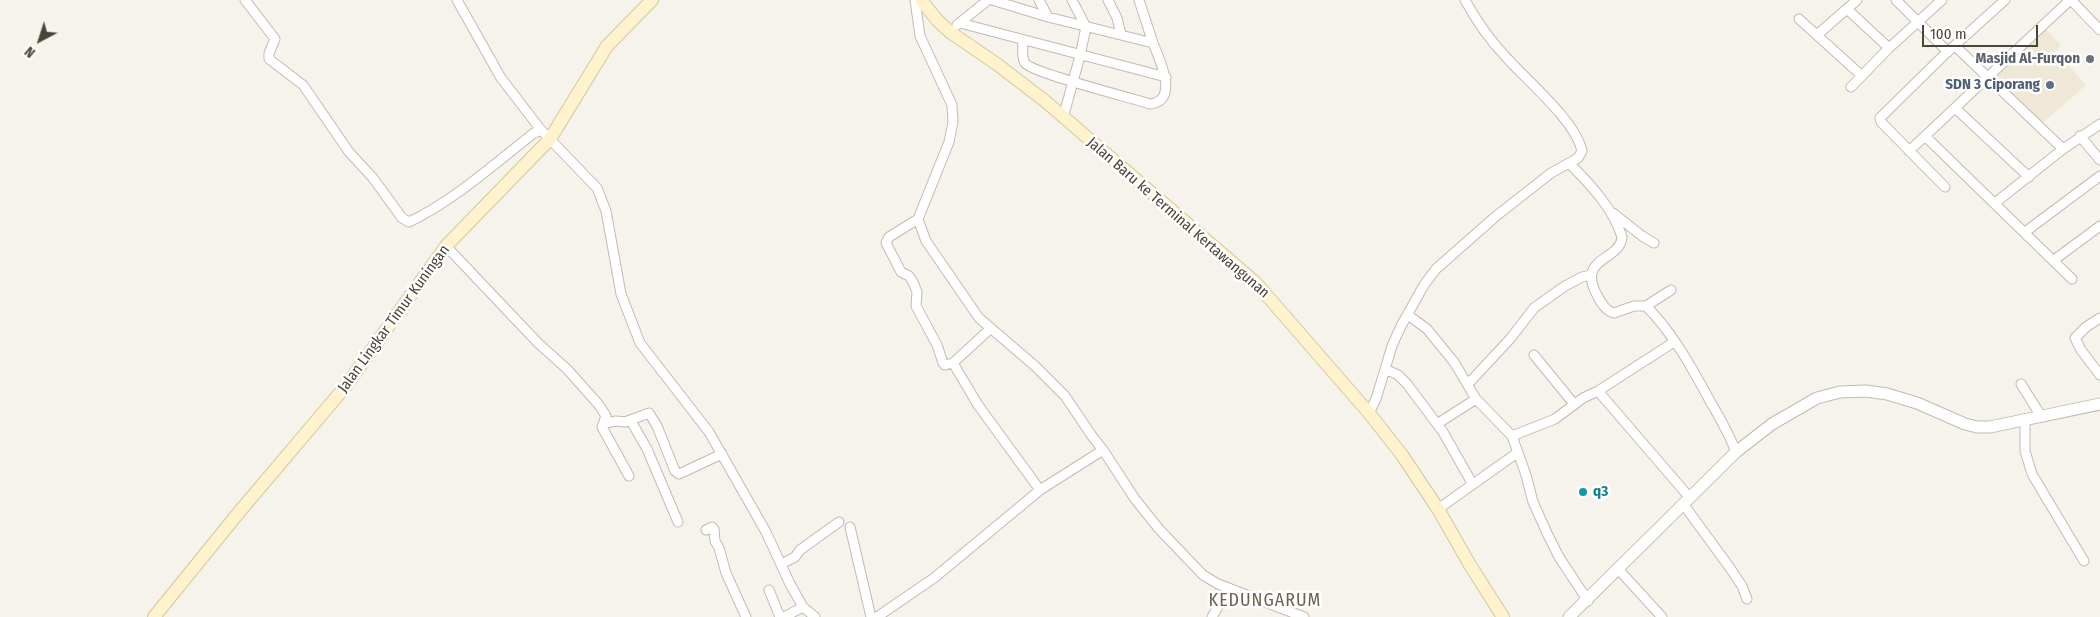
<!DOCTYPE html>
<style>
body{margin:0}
#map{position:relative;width:2100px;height:617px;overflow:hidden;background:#f6f3ec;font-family:"Fira Sans Condensed",sans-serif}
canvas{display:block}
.north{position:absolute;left:15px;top:15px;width:50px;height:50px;-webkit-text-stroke:4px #fff;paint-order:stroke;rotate:220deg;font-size:14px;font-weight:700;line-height:20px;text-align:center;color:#4b4439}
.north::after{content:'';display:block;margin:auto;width:18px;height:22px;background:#4b4439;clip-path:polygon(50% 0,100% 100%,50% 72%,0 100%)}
.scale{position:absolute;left:1922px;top:25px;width:116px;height:22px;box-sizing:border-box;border:2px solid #4b4439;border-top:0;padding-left:6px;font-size:15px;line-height:18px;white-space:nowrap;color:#4b4439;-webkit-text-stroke:4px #fff;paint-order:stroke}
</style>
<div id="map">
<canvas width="2100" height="617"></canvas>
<div class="north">N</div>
<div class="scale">100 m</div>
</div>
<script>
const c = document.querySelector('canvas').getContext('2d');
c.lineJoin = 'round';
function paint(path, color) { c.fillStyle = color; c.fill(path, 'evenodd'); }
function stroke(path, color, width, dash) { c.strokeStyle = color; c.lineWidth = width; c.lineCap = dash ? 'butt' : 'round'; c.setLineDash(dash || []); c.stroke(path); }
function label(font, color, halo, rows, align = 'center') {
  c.font = font + ' "Fira Sans Condensed",sans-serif'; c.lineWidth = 5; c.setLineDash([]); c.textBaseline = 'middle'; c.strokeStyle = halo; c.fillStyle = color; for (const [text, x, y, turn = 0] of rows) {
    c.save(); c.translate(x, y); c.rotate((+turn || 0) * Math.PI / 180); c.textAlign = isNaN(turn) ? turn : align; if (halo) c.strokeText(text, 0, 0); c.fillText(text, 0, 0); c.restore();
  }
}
const education = new Path2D(`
 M2042 25 2061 45 2055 51 2086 85 2039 126 1987 77Z`);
const minor = new Path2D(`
 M245 0 275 39 269 53V59L303 85 349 152 373 178 402 218 409 222C455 200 494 164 534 133L541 130
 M457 0 501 78 541 130 597 188 606 211 621 294 640 343 709 432 766 532 790 584 803 607 815 617
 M915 0 920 36 952 105 953 122 949 142 918 219 926 241 979 318 1035 366 1065 396 1092 436 1103 450
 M992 0 1048 17 1153 43 1139 0
 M1039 0 1048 17
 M1108 0 1117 18 1121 34
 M1896 0 1948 52
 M2071 0 2100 30
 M1847 9 1889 48
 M1799 19 1861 75
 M960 23 1166 77
 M957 25 988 0
 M1817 35 1857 0
 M1023 40C1023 47 1021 57 1025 63 1032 73 1132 98 1150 104 1180 101 1159 58 1153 43
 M1955 46 2063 149 2100 124
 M1851 87 1889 48 1942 0
 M1955 108 2029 177
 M1063 118 1080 56 1086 27 1072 0
 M1925 136 2072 279
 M2080 136 2100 160
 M1909 151 2070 0
 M1569 163C1590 184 1613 208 1622 237 1620 262 1575 256 1598 297 1602 304 1606 311 1614 313L1634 306H1646C1673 333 1692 368 1710 401 1720 418 1729 434 1736 452
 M1945 187 1881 122 1880 118 1943 56 2005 0
 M1995 203 2063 149
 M1613 213 1642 236 1654 243
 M918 219 889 237 886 243 901 272 909 276 913 282 917 292 916 306 937 345 943 363 945 365 953 363
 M2025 232 2100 176
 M446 246 538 343 567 369 599 405 606 416 602 427 629 476
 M2054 260 2100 226
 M1646 306 1671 290
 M1408 315 1427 329 1454 362 1476 399 1512 436 1555 419 1583 398 1598 391 1674 342
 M2100 318 2086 327 2075 338 2081 350 2100 375
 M990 329 953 363 978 405 1040 490
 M1534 355 1574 404
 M1385 369 1398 375 1407 384 1443 432 1472 483
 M1468 384 1510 339 1534 308 1565 286 1582 277 1591 275
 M2021 384 2041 416
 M1598 391 1690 498
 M1369 413 1376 399 1392 346 1401 326 1424 285 1436 269 1495 217 1551 173 1578 158 1582 151C1575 120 1527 81 1505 56 1489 39 1476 20 1465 0
 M2025 419V451L2032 474 2084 561
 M631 421 647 449 678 522
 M605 423 616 421 625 422 649 413 657 426 675 471 679 474 722 454
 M1437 424 1476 399
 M1512 436 1526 475 1533 502 1547 533 1559 557 1588 601
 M1684 505 1730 568 1742 586 1747 599
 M1438 509 1517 453
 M850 527 871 617
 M706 530 712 527 714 529 715 541 719 548 726 573 746 617
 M781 564 795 557 800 550 839 522
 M1619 570 1662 617
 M769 590 780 617
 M784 617 803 607
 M877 617 934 578 1040 490 1103 450 1135 499 1159 529 1203 575 1218 584 1304 617
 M1212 617 1229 588`);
const tertiary = new Path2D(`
 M1569 617 1736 452 1772 424 1817 398 1840 392 1866 391 1887 394 1917 403 1965 424 1977 427H1990L2100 404`);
const secondary = new Path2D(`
 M921 0 937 20 950 32 998 65 1045 101 1256 283 1369 413 1402 455 1438 509 1470 565 1503 617
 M154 617 240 511 345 387 446 246 550 139 607 46 652 0`);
const markers = [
 [2090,59,5,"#6b7280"],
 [2050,85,5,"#5c6f8a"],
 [1583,492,5,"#0f9aa8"]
];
const worshipNames = [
 ["Masjid Al-Furqon",2080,59]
];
const serviceNames = [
 ["SDN 3 Ciporang",2040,85]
];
const streetNames = [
 ["Jalan Baru ke Terminal Kertawangunan",1178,218,41],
 ["Jalan Lingkar Timur Kuningan",394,319,-54]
];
const cultureNames = [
 ["q3",1593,492]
];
const quarterNames = [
 ["KEDUNGARUM",1265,601]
];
paint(education, '#efe8d6');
stroke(minor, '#c2bbae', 11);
stroke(tertiary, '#c2bbae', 13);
stroke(secondary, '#d6c79b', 14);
stroke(minor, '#fff', 9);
stroke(tertiary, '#fff', 11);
stroke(secondary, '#fff3cd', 12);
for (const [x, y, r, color] of markers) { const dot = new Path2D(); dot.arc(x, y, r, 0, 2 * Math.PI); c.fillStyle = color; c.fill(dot); stroke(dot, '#fff', 2); }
label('bold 15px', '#5b616d', '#fff', worshipNames, 'right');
label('bold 15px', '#4e5e75', '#fff', serviceNames, 'right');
label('15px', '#4b4439', '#fff', streetNames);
label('bold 15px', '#0d838f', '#fff', cultureNames, 'left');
c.letterSpacing = '1px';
label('18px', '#6e6250', '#fff', quarterNames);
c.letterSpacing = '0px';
</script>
